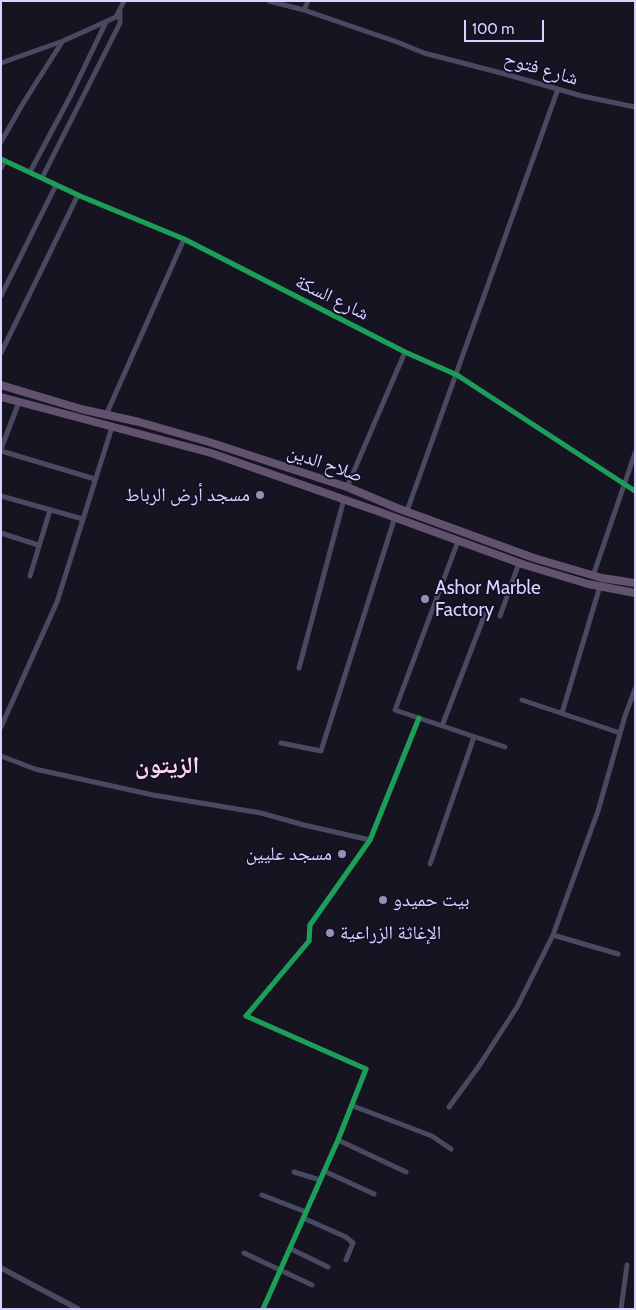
<!DOCTYPE html>
<meta charset="utf-8">
<style>
body{margin:0}
#map{position:relative;width:636px;height:1310px;overflow:hidden;background:#161421;font-family:Cabin,sans-serif}
canvas{display:block}
.frame{position:absolute;inset:0;border:2px solid #d9d4ff;pointer-events:none}
.scale{position:absolute;left:464px;top:20px;width:80px;height:22px;box-sizing:border-box;border:2px solid #d9d4ff;border-top:0;padding-left:6px;font-size:15px;line-height:18px;white-space:nowrap;color:#d9d4ff;-webkit-text-stroke:4px #130f26;paint-order:stroke}
</style>
<div id="map">
<canvas width="636" height="1310"></canvas>
<div class="frame"></div>
<div class="scale">100 m</div>
</div>
<script>
const c = document.querySelector('canvas').getContext('2d');
c.lineJoin = 'round';
function stroke(path, color, width, dash) { c.strokeStyle = color; c.lineWidth = width; c.lineCap = dash ? 'butt' : 'round'; c.setLineDash(dash || []); c.stroke(path); }
function label(font, color, halo, rows, align = 'center') {
  c.font = font + ' Cabin,"Noto Naskh Arabic",sans-serif'; c.lineWidth = 4; c.setLineDash([]); c.textBaseline = 'middle'; c.strokeStyle = halo; c.fillStyle = color; for (const [text, x, y, turn = 0] of rows) {
    c.save(); c.translate(x, y); c.rotate((+turn || 0) * Math.PI / 180); c.textAlign = isNaN(turn) ? turn : align; if (halo) c.strokeText(text, 0, 0); c.fillText(text, 0, 0); c.restore();
  }
}
const minor = new Path2D(`
 M269 1 304 10 397 42 424 53 505 74 582 96 635 107
 M304 10 308 1
 M1 63 63 41 116 17 124 1
 M1 142 22 105 62 42
 M1 159 80 196 184 239 405 352 457 375 635 491
 M1 168 5 161
 M30 172 71 95 106 22
 M42 178 120 23V12
 M1 296 56 185
 M1 353 77 197 80 196
 M106 415 184 239
 M1 449 19 402
 M1 451 95 479
 M347 487 405 352
 M1 496 83 519
 M407 511 558 89
 M1 533 38 545
 M458 541 395 710 505 747
 M30 576 50 510
 M593 576 635 453
 M500 616 519 563
 M299 668 344 499
 M522 700 620 733
 M562 713 600 586
 M442 726 485 614
 M1 727 57 602 112 427
 M281 743 321 751 395 517
 M1 756 35 769 153 795 261 813 304 825 370 840
 M430 864 474 737
 M618 954 553 935 598 811 625 716 635 689
 M353 1106 432 1136 451 1149
 M449 1107 479 1066 517 1007 553 935
 M338 1140 406 1172
 M324 1171 374 1194
 M294 1172 320 1180
 M262 1195 306 1212
 M303 1218 346 1237 353 1243 346 1260
 M291 1249 328 1267
 M244 1253 312 1285
 M263 1309 338 1140 366 1069 246 1016 309 941 310 925 370 840 419 718
 M621 1309 627 1265`);
const tertiary = new Path2D(`
 M1 1268 78 1309`);
const trunk = new Path2D(`
 M1 385 81 409 139 422 209 442 347 487 397 508 534 558 602 578 635 583
 M1 397 211 453 377 511 525 565 588 584 635 593`);
const cycleway = new Path2D(`
 M1 159 80 196 184 239 405 352 457 375 635 491
 M263 1309 338 1140 366 1069 246 1016 309 941 310 925 370 840 419 718`);
const markers = [
 [260,495,5,"#9591b1"],
 [425,599,5,"#9591b1"],
 [342,854,5,"#9591b1"],
 [383,900,5,"#9591b1"],
 [330,933,5,"#9591b1"]
];
const streetNames = [
 ["شارع فتوح",541,69,16],
 ["شارع السكة",332,298,26],
 ["صلاح الدين",325,464,19]
];
const poiNames = [
 ["مسجد أرض الرباط",250,495,"right"],
 ["Ashor Marble",435,588],
 ["Factory",435,610],
 ["مسجد عليين",332,854,"right"],
 ["بيت حميدو",393,900],
 ["الإغاثة الزراعية",340,933]
];
const districtNames = [
 ["الزيتون",167,766]
];
stroke(minor, '#4a4962', 5);
stroke(tertiary, '#4a4962', 5.5);
stroke(trunk, '#62526e', 8);
stroke(cycleway, '#1a9f57', 5);
for (const [x, y, r, color] of markers) { const dot = new Path2D(); dot.arc(x, y, r, 0, 2 * Math.PI); c.fillStyle = color; c.fill(dot); stroke(dot, '#130f26', 2); }
label('19px', '#d9d4ff', '#130f26', streetNames);
label('19px', '#d9d4ff', '#130f26', poiNames, 'left');
label('bold 24px', '#ffd6f0', '#130f26', districtNames);
</script>
